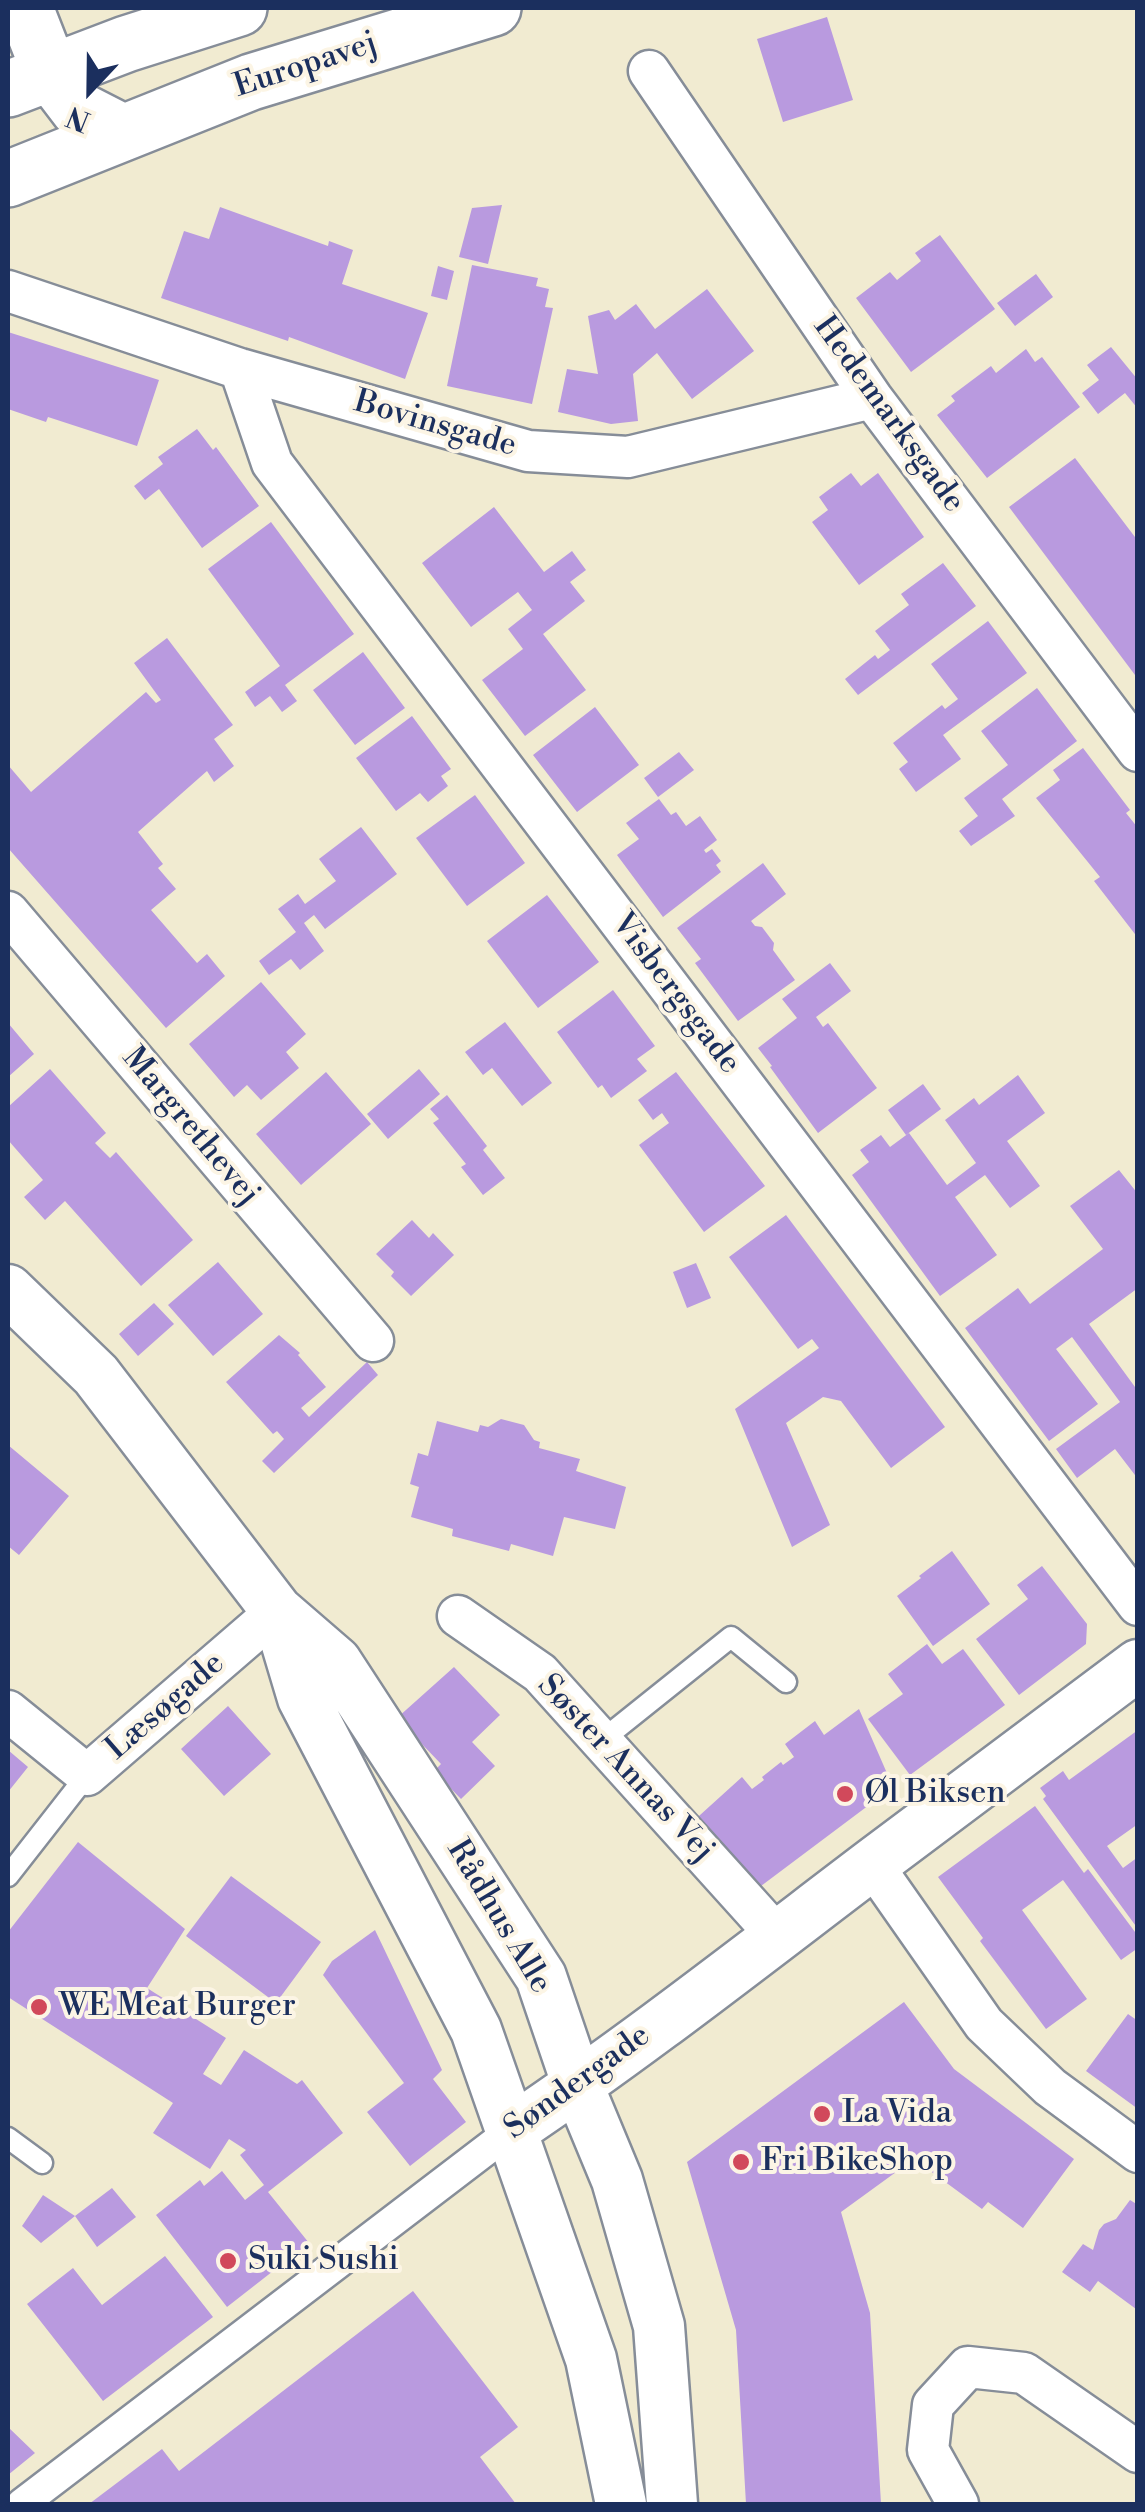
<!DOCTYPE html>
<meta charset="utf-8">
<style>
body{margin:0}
#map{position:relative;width:1145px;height:2512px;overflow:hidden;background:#f1ebd1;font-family:"Libre Bodoni",serif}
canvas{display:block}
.frame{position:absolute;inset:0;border:10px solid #1b2f5e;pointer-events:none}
.north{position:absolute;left:40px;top:40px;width:100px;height:100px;-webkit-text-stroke:8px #fcf5e5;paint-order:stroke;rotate:202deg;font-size:28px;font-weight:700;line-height:40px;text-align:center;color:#1b2f5e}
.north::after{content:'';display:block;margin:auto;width:35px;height:45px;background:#1b2f5e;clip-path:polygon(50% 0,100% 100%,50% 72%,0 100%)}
</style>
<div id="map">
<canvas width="1145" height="2512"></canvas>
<div class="frame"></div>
<div class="north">N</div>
</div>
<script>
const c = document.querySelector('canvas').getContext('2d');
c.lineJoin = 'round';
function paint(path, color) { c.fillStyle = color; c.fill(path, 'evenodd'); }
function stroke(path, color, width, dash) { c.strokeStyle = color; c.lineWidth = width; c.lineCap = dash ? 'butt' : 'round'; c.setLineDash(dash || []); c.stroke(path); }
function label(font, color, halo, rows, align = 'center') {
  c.font = font + ' "Libre Bodoni",serif'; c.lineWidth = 8; c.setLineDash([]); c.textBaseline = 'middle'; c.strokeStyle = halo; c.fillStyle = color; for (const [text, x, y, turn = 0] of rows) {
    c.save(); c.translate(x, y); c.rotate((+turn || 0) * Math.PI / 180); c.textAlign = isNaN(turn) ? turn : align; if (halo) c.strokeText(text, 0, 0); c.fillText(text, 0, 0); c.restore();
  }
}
const building = new Path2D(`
 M827 17 853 100 783 122 757 39Z
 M502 205 488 264 459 257 472 208Z
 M220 207 328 246 329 241 353 250 342 284 428 313 405 379 289 337 288 341 161 298 184 231 209 239Z
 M940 235 995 309 911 372 856 298 890 272 897 280 921 261 915 253Z
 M472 265 538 278 536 286 549 289 545 307 553 308 532 404 447 386Z
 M438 266 454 271 447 300 431 296Z
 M1036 274 1053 297 1015 326 997 303Z
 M707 289 754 351 692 399 657 353 633 374 638 421 611 424 558 412 567 369 598 374 588 316 609 310 615 320 636 304 655 329Z
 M8 332 159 380 137 446 48 417 46 422 8 409Z
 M1111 347 1138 380V409L1125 393 1098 414 1082 393 1099 380 1087 365Z
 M1026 349 1035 362 1042 357 1080 407 987 478 937 415 955 401 951 396 991 366 996 373Z
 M197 429 213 450 216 447 259 506 202 548 159 489 145 500 134 486 163 464 158 457Z
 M1075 458 1138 541V679L1009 507Z
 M851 473 861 486 878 473 924 537 859 585 812 522 828 510 819 497Z
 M494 507 544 572 572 551 586 570 570 582 585 601 543 634 586 690 525 736 482 680 523 649 508 629 532 610 518 592 471 627 422 563Z
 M271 522 354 634 285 685 297 701 282 712 270 696 255 707 245 692 280 666 208 569Z
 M943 563 976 606 858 695 845 679 875 655 878 659 890 650 875 631 909 605 901 594Z
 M988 621 1027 673 943 735 961 759 916 792 899 769 908 762 893 743 942 705 945 709 958 699 931 664Z
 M167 638 233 725 214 739 234 766 214 782 207 771 138 832 163 864 158 868 176 889 151 910 197 963 207 954 225 976 166 1028 8 848V765L31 792 146 692 156 703 161 700 134 663Z
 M363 652 405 708 355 745 313 690Z
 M1037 688 1077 741 1002 799 1015 816 971 846 959 831 978 816 964 798 1008 765 981 731Z
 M595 707 639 765 577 812 533 755Z
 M412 716 451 769 441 776 448 786 428 802 420 793 396 811 356 758Z
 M1083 748 1130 810 1126 813 1138 828V938L1094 881 1100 877 1036 798 1060 780 1053 770Z
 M679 752 694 770 658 797 644 778Z
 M475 795 525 863 467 906 416 838Z
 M659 799 671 815 676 812 686 826 700 816 717 840 704 850 706 853 712 849 721 861 716 865 721 872 663 917 617 855 639 839 626 823Z
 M361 827 397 874 325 929 314 915 304 923 324 951 300 970 291 959 269 975 259 961 296 932 278 909 298 894 305 904 336 881 319 859Z
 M763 863 786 894 751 921 755 926 762 927 774 943 773 950 795 980 738 1021 695 963 701 959 677 928Z
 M547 895 599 962 538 1008 487 941Z
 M830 963 851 991 816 1017 823 1027 828 1023 877 1088 818 1133 770 1067 772 1066 758 1048 797 1018 782 999Z
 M261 982 306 1034 286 1052 299 1068 261 1100 247 1085 234 1097 189 1044Z
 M613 990 655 1046 637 1059 647 1071 611 1098 602 1085 598 1088 557 1032Z
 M505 1022 552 1083 522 1106 492 1068 483 1075 465 1052Z
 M8 1023 34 1054 8 1077Z
 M50 1069 106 1133 95 1143 110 1158 116 1152 193 1240 141 1286 65 1201 45 1220 24 1197 43 1180 8 1140V1107Z
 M419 1069 440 1094 388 1139 367 1114Z
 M326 1072 371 1124 301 1185 256 1134Z
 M676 1072 765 1186 704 1232 639 1145 669 1123 662 1113 653 1120 638 1100Z
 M1018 1075 1045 1113 1007 1141 1040 1186 1010 1208 985 1175 955 1197 997 1255 940 1296 852 1175 869 1162 860 1150 881 1135 890 1147 909 1133 947 1185 976 1163 945 1120 974 1098 979 1105Z
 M923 1084 941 1109 906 1135 888 1110Z
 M447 1095 487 1146 483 1150 505 1178 483 1195 461 1167 466 1164 433 1123 439 1119 430 1109Z
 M1119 1170 1138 1194V1288L1089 1324 1135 1387 1138 1385V1479L1115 1449 1077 1478 1056 1449 1120 1402 1072 1337 1056 1349 1098 1404 1049 1441 965 1328 1018 1288 1030 1304 1103 1249 1070 1206Z
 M786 1215 945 1427 891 1468 841 1401 823 1397 786 1423 830 1525 792 1547 735 1409 819 1348 812 1339 798 1349 729 1257Z
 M412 1220 429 1238 433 1233 454 1255 411 1296 391 1276 394 1272 376 1254Z
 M218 1262 263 1314 213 1356 168 1305Z
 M696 1263 711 1298 687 1308 673 1272Z
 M154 1303 174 1324 138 1356 119 1334Z
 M279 1335 300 1353 298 1355 326 1387 301 1408 309 1417 367 1362 378 1375 274 1473 262 1461 284 1439 277 1431 273 1434 226 1382Z
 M501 1419 524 1425 534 1440 540 1442 539 1448 580 1459 576 1471 626 1487 615 1529 564 1517 553 1556 511 1544 509 1551 452 1536 453 1529 411 1517 419 1487 410 1484 418 1453 428 1456 437 1421 478 1432 480 1425 488 1427Z
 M8 1445 69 1496 19 1555 8 1546Z
 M952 1551 990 1604 933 1646 897 1596 921 1578 919 1576Z
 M1042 1566 1087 1624 1086 1644 1019 1695 976 1639 1028 1599 1017 1585Z
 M927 1644 942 1664 963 1649 1005 1705 910 1775 868 1719 903 1694 888 1674Z
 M454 1667 500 1715 472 1742 495 1766 461 1799 434 1771 441 1764 397 1718Z
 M228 1706 271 1754 224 1796 181 1749Z
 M859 1709 893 1787 761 1886 741 1881 689 1825 742 1777 752 1789 764 1780 762 1777 781 1762 783 1765 794 1757 785 1744 815 1721 824 1735Z
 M1138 1730V1824L1107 1846 1123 1868 1138 1857V1929L1043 1799 1046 1796 1040 1788 1063 1771 1069 1780Z
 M8 1750 28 1767 8 1792Z
 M1035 1806 1084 1873 1088 1869 1138 1936V1948L1121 1960 1063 1880 1022 1910 1087 1999 1046 2029 980 1941 983 1938 938 1877Z
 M78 1842 185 1929 147 1988 226 2038 203 2074 221 2085 244 2050 297 2084 302 2080 343 2133 268 2192 309 2243 227 2307 156 2215 200 2180 204 2186 222 2171 245 2200 264 2185 240 2155 246 2150 229 2139 210 2169 153 2133 173 2103 8 1997V1932Z
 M231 1876 321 1942 276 2003 186 1936Z
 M375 1930 442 2070 433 2079 466 2122 410 2166 367 2112 404 2083 323 1975 332 1961Z
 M904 2002 954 2069 1074 2159 1023 2228 988 2202 982 2209 914 2159 841 2212 870 2313 881 2504H746L736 2330 687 2162Z
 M1128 2014 1138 2021V2109L1086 2071Z
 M112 2188 136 2217 97 2247 75 2216Z
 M43 2195 75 2216 41 2243 22 2226Z
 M1130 2200 1138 2205 1136 2309 1098 2281 1090 2292 1062 2272 1083 2244 1093 2250 1099 2230 1104 2224 1116 2219Z
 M165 2256 213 2317 103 2401 27 2304 73 2268 102 2305Z
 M413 2291 518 2427 480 2457 516 2504H89L162 2449 179 2471Z
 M8 2427 35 2453 8 2475Z`);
const service = new Path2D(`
 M601 1741 731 1637 786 1682
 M8 1876 87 1775
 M8 2138 42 2163`);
const pedestrian = new Path2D(`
 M22 2504 512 2130`);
const minor = new Path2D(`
 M649 71 872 398 1138 751
 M8 291 240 369 528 451 628 457 872 398
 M240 369 272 463 1138 1605
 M8 912 373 1341
 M458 1616 540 1673 779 1938
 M8 1711 87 1775 277 1611
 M872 1864 984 2024 1050 2087 1138 2152
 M958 2504 928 2450 933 2405 968 2367 1024 2373 1138 2452`);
const tertiary = new Path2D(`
 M8 1290 96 1375 277 1611 336 1662 541 1977 578 2086 617 2180 659 2326 672 2504
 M277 1611 303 1698 476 2030 591 2359 621 2504
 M512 2130C637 2046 755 1953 875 1862 962 1796 1050 1731 1138 1665`);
const primary = new Path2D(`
 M25 8 50 72 79 110 122 132
 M8 89 126 44 239 8
 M8 179 251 82 493 8`);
const markers = [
 [845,1794,10,"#d1495b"],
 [39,2007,10,"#d1495b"],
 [822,2114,10,"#d1495b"],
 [741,2162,10,"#d1495b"],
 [228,2261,10,"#d1495b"]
];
const streetNames = [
 ["Europavej",306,66,-18],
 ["Hedemarksgade",888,415,54],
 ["Bovinsgade",435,425,16],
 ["Visbergsgade",675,994,53],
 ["Margrethevej",190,1127,50],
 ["Læsøgade",166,1707,-41],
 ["Søster Annas Vej",625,1769,47],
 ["Rådhus Alle",498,1917,59],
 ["Søndergade",578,2083,-36]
];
const poiNames = [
 ["Øl Biksen",865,1794],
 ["WE Meat Burger",59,2007],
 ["La Vida",842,2114],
 ["Fri BikeShop",761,2162],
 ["Suki Sushi",248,2261]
];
paint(building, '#b99adf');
stroke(service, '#868d98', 25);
stroke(pedestrian, '#868d98', 35);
stroke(minor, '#868d98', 45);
stroke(tertiary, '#868d98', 55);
stroke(primary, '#868d98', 60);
stroke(service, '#fff', 20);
stroke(pedestrian, '#fff', 30);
stroke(minor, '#fff', 40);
stroke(tertiary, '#fff', 50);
stroke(primary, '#fff', 55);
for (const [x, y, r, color] of markers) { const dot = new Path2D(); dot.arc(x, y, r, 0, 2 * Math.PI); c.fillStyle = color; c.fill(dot); stroke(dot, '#fcf5e5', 4); }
label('32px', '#1b2f5e', '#fcf5e5', streetNames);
label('32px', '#1b2f5e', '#fcf5e5', poiNames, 'left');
</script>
